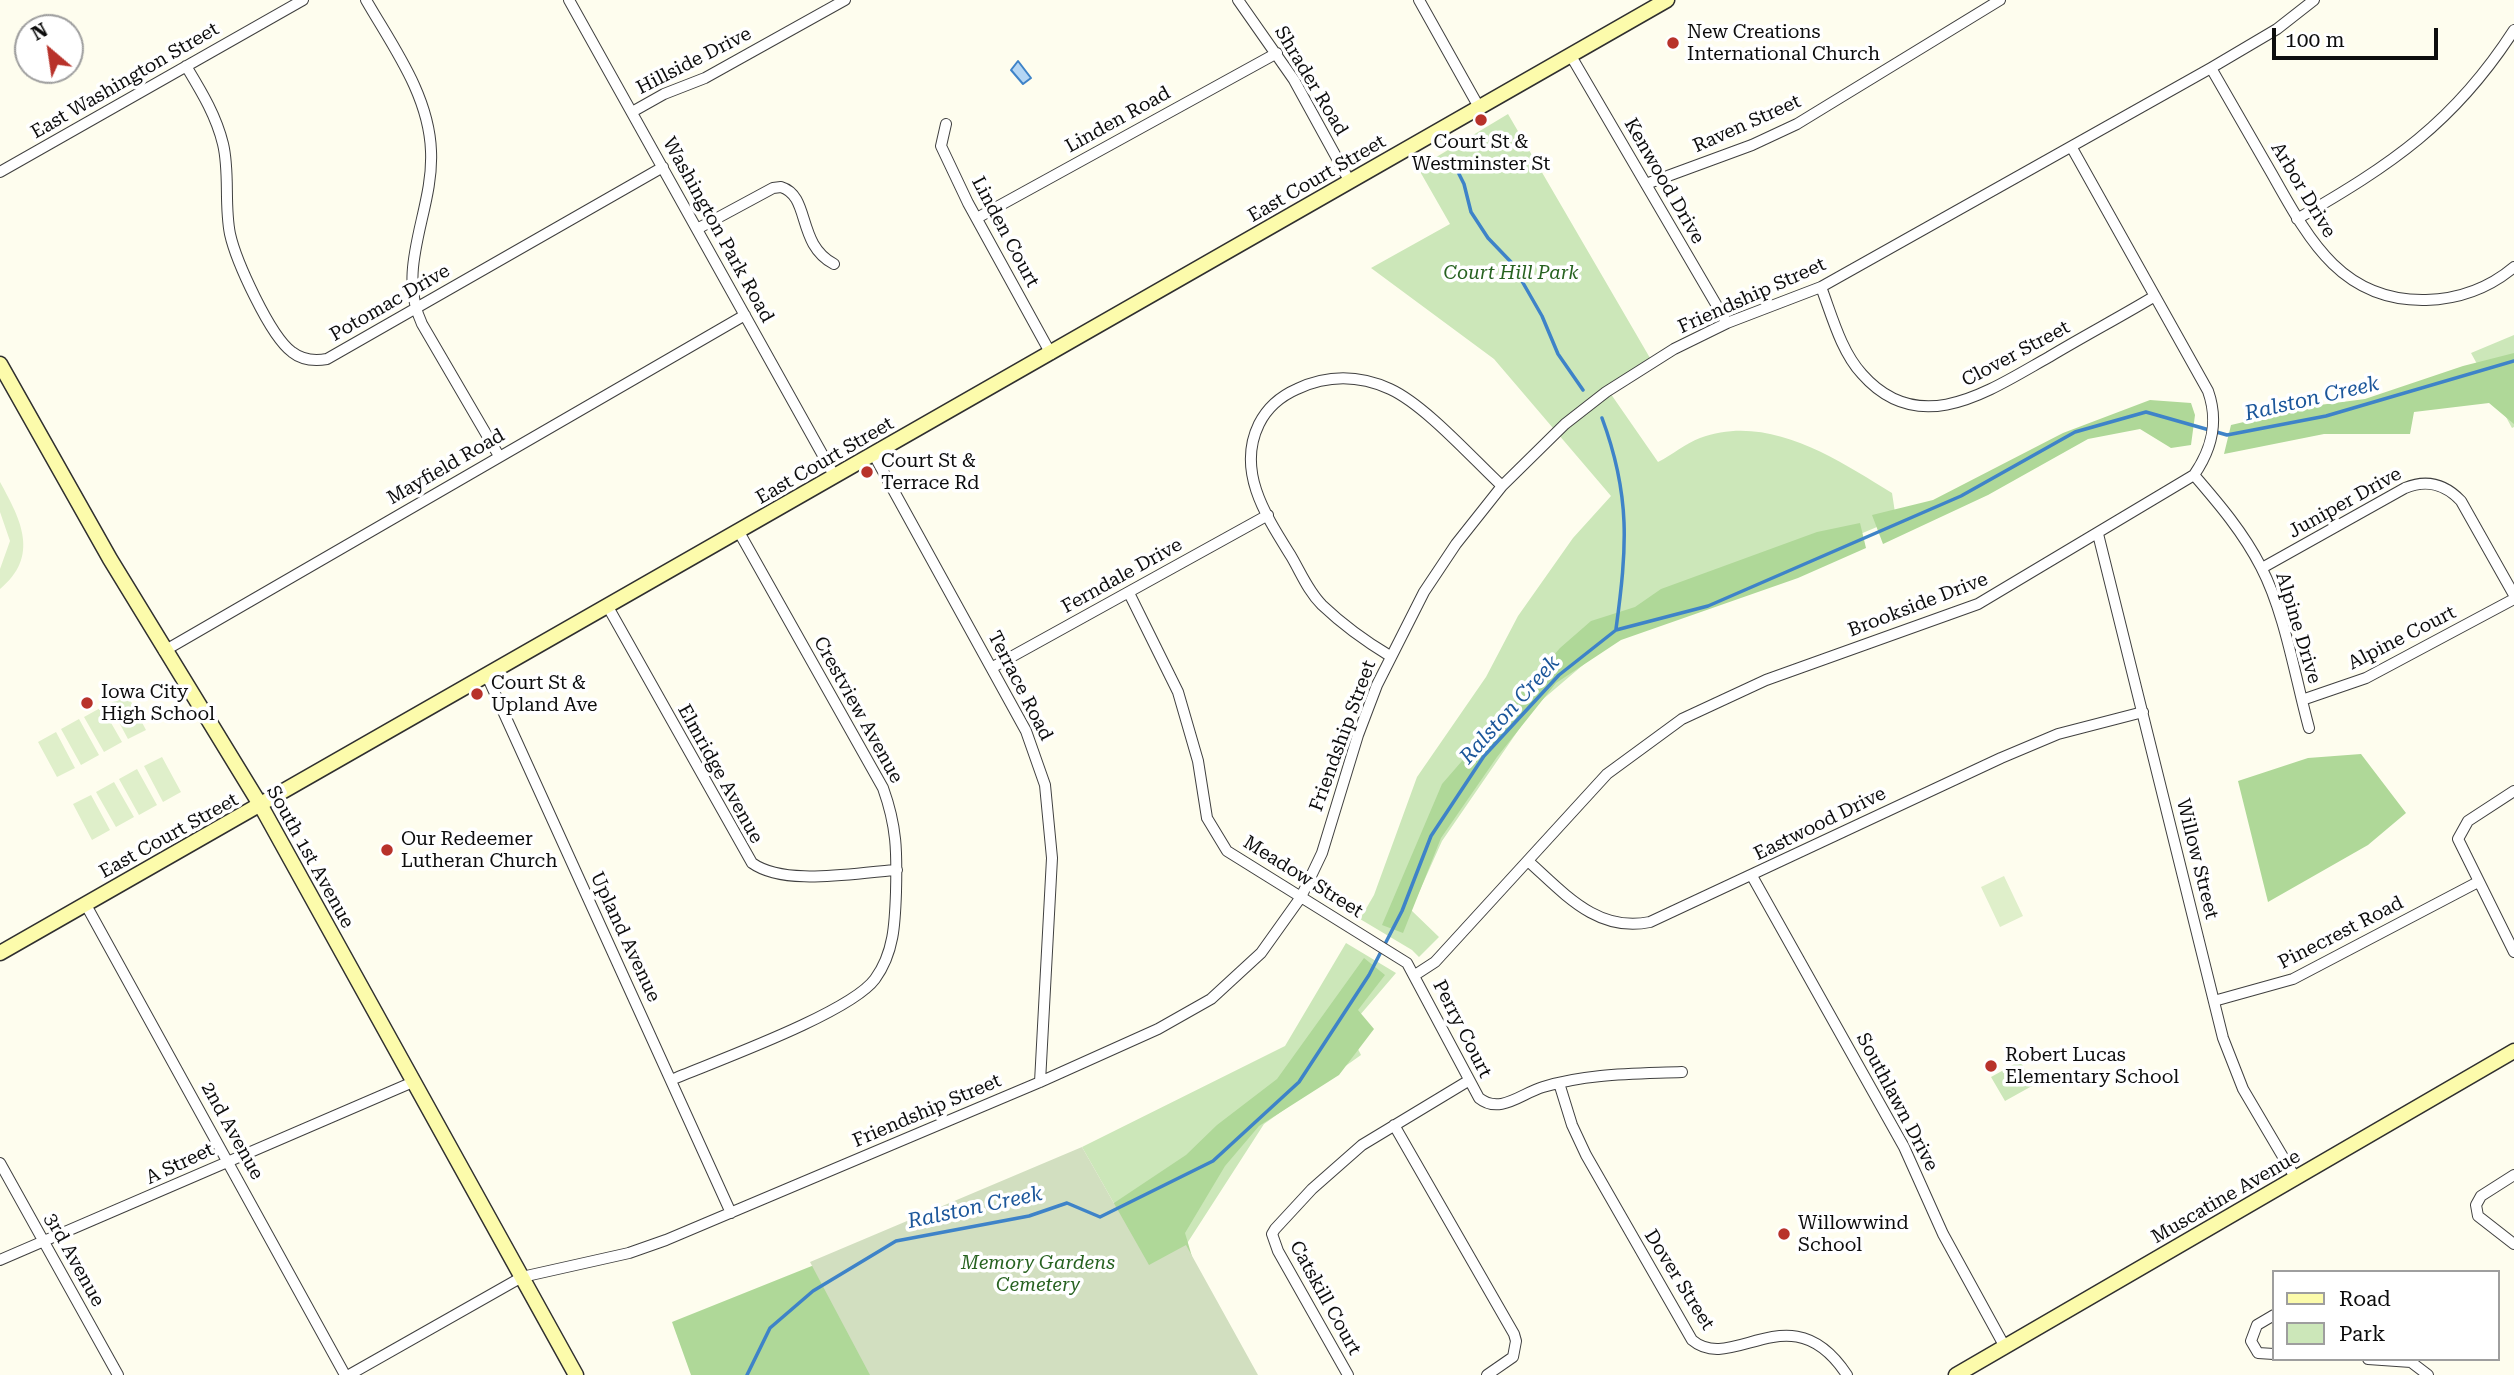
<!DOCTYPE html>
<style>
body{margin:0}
#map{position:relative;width:2514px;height:1375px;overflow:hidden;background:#fefdee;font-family:"Roboto Serif",serif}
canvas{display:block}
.legend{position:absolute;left:2272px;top:1270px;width:228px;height:91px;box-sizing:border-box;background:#fff;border:2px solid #9e9e9e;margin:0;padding:9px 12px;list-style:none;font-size:21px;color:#0d0d0d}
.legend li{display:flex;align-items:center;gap:14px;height:35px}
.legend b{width:35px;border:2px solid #9e9e9e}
.north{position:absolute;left:14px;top:14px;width:70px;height:70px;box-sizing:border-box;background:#fff;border:2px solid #9e9e9e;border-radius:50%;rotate:331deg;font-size:19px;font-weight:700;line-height:28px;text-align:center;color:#0d0d0d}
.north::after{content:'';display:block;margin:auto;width:24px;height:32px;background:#b8322a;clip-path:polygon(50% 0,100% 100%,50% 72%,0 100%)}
.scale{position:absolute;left:2272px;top:28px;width:166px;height:32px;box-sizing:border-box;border:4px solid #0d0d0d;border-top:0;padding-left:9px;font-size:21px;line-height:24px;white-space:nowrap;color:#0d0d0d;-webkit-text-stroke:5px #fff;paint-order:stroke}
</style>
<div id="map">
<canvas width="2514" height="1375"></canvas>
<ul class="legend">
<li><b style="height:9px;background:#fcfbab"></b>Road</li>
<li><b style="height:19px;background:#cce7b9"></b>Park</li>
</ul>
<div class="north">N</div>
<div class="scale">100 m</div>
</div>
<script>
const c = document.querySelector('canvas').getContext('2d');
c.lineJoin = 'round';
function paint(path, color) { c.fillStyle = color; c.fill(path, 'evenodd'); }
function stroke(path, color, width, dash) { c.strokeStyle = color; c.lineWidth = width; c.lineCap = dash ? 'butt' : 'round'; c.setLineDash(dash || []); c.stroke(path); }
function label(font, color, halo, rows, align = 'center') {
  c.font = font + ' "Roboto Serif",serif'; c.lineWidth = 7; c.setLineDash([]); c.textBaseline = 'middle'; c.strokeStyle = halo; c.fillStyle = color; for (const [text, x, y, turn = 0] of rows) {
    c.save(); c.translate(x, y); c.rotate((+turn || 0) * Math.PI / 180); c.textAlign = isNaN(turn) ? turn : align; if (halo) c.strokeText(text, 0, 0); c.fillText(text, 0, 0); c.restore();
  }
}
const green = new Path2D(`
 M1508 114 1650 358 1606 387 1658 462C1672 455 1686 443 1700 438 1769 413 1836 459 1892 493L1896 519 1617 636 1535 706 1442 841 1411 910 1439 937 1419 957 1412 950 1360 919 1374 895 1417 777 1486 677 1518 616 1573 538 1611 496 1494 359 1371 268 1450 224 1418 168Z
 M2514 335V427L2512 428 2471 353Z
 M1346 943 1396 973 1348 1029 1361 1055 1264 1124 1186 1245 1149 1265 1082 1147 1285 1046Z
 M2020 1061 2027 1073 2037 1072 2041 1081 2005 1101 1991 1077Z`);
const forest = new Path2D(`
 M2514 353V424L2489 403 2414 412 2410 434H2324L2224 454 2231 425 2312 406 2365 399 2463 366Z
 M2150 400 2191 403 2195 415 2191 445 2171 448 2140 429 2088 439 1988 495 1883 544 1872 515 1933 500 2063 433Z
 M1860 523 1866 548 1798 578 1621 640 1556 683 1497 757 1441 838 1403 933 1382 925 1442 784 1560 648 1591 621 1635 607 1661 589 1817 532Z
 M2361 754 2406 813 2368 845 2268 902 2238 781 2308 758Z
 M1364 958 1385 975 1358 1010 1374 1029 1339 1075 1259 1126 1225 1166 1185 1233 1196 1270 1158 1276 1133 1253 1105 1209 1186 1155 1217 1125 1277 1079Z
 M954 1209 882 1375H691L672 1322Z`);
const cemetery = new Path2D(`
 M1082 1147 1149 1265 1186 1245 1258 1375H870L810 1262Z`);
const pitch = new Path2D(`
 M0 482C21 520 40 556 0 589V569L10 541 0 512Z
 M127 694 146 730 128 739 109 704Z
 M102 707 122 742 104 752 84 717Z
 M79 719 99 755 81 765 61 729Z
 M56 732 75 768 57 777 38 742Z
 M162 757 181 792 163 802 144 766Z
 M137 769 157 805 139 815 119 779Z
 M114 782 134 817 116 827 96 792Z
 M91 795 110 830 92 840 73 804Z
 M2004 876 2023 916 2000 927 1981 887Z`);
const water = new Path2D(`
 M1018 61 1031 78 1023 84 1011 70Z`);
const stream = new Path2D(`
 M1455 166 1464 184 1471 212 1488 238 1511 262 1542 316 1558 354 1583 390
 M1602 418C1631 496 1627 548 1616 629
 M747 1375 770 1328 813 1291 896 1241 1029 1216 1067 1203 1100 1217 1213 1161 1299 1082 1369 975 1402 911 1431 836 1484 756 1559 675 1616 630 1708 606 1961 496 2075 432 2146 412 2227 435 2326 416 2514 361`);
const street = new Path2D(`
 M366 0C393 47 429 95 431 151 434 211 395 267 422 324L499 456
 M569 0 835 477
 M1238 0 1294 80 1350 182
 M1419 0 1480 109
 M1571 56 1727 323
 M186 66C201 91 216 115 223 144 230 173 224 204 230 234 236 261 270 336 292 352 302 360 315 361 327 359L663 167
 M2211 68C2231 103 2251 138 2272 174 2308 238 2341 302 2426 300 2458 299 2489 288 2514 267
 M632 112 664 94 705 78 845 0
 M946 124 941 146 968 203 1051 354
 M0 172 303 0
 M1646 184 1752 145 1797 124 2000 0
 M977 218 1277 53
 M2297 219C2391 165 2454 123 2514 30
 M697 229 773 188 781 187C811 196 796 244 834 264
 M1821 287C1832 316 1841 351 1862 374 1920 440 1990 390 2049 357 2084 336 2120 317 2155 296
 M874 455 1026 731 1045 785 1052 858 1040 1082
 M2194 475C2219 504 2243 532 2261 567 2285 613 2295 677 2309 728
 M2098 534 2223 1038 2243 1089 2296 1179
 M2262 568 2405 488C2427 479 2445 484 2461 501L2514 595
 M1129 593 1178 692 1198 761 1207 818 1227 851 1407 963 1479 1098C1500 1115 1522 1093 1543 1087 1589 1073 1635 1074 1682 1072
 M608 607 752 863C786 887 856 872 897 870
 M164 651 745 315
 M1390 656C1365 641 1343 625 1322 605 1308 591 1301 573 1291 556 1266 516 1236 471 1259 424 1267 408 1281 396 1297 389 1327 375 1359 375 1390 389 1425 405 1472 458 1502 486
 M993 667 1268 515
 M487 676 731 1213
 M2302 700 2366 678 2514 599
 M2514 791 2468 821 2458 839 2514 952
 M1528 861C1564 893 1597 933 1650 922L2001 758 2058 734 2143 712
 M1752 876 1904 1147 1943 1234 2005 1347
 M86 905 345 1375
 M1415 975 1435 962 1607 774 1682 719 1766 680 1978 604 2194 475C2212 449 2219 422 2208 391L2072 148
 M2214 1001 2293 979 2478 882
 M671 1080C716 1061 850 1013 875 979 894 953 895 923 896 892 897 852 897 827 883 788L739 532
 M1559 1083 1572 1125 1586 1155 1692 1340C1733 1375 1791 1290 1847 1375
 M1394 1125 1514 1334 1516 1341 1513 1357 1487 1375
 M0 1163 118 1375
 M2514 1175 2481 1196 2476 1205 2478 1216 2514 1244
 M0 1260 413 1082
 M2274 1315 2257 1325 2251 1341 2258 1353 2274 1354
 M2368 1359 2411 1362 2408 1359
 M2411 1362 2428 1375
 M349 1375 522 1277 629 1253 666 1240 1040 1082 1158 1029 1211 999 1261 953 1301 897 1322 853 1358 735 1377 685 1424 592 1456 544 1502 486 1565 424 1606 392 1674 349 1727 323 1821 287 2211 68 2277 29 2314 0
 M1348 1375 1278 1251 1272 1234 1275 1229 1312 1189 1362 1145 1468 1081`);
const secondary = new Path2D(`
 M0 364 110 559 261 806 576 1375
 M0 953 1667 0
 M1956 1375 2514 1051`);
const markers = [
 [1673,43,7,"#b8322a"],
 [1481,120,7,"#b8322a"],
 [867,472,7,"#b8322a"],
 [477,694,7,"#b8322a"],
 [87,703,7,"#b8322a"],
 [387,850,7,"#b8322a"],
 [1991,1066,7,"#b8322a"],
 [1784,1234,7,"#b8322a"]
];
const poiNames = [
 ["New Creations",1687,32],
 ["International Church",1687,54],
 ["Court St &",1481,142,"center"],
 ["Westminster St",1481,164,"center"],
 ["Court St &",881,461],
 ["Terrace Rd",881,483],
 ["Court St &",491,683],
 ["Upland Ave",491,705],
 ["Iowa City",101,692],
 ["High School",101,714],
 ["Our Redeemer",401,839],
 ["Lutheran Church",401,861],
 ["Robert Lucas",2005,1055],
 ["Elementary School",2005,1077],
 ["Willowwind",1798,1223],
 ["School",1798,1245]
];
const streetNames = [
 ["Hillside Drive",694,61,-27],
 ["East Washington Street",125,81,-30],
 ["Shrader Road",1311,81,59],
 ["Linden Road",1118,120,-29],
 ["Raven Street",1747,124,-24],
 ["East Court Street",1317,179,-30],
 ["Kenwood Drive",1664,181,60],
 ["Arbor Drive",2303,190,59],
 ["Washington Park Road",718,230,61],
 ["Linden Court",1005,232,62],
 ["Friendship Street",1752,296,-24],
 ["Potomac Drive",390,303,-30],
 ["Clover Street",2016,354,-28],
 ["East Court Street",825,461,-30],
 ["Mayfield Road",446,467,-30],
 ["Juniper Drive",2345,503,-29],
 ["Ferndale Drive",1122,576,-29],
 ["Brookside Drive",1918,605,-21],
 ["Alpine Drive",2298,628,73],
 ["Alpine Court",2402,638,-27],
 ["Terrace Road",1020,686,63],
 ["Crestview Avenue",858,710,61],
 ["Friendship Street",1343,736,-70],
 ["Elmridge Avenue",720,774,61],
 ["Eastwood Drive",1820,824,-26],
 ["East Court Street",169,836,-29],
 ["South 1st Avenue",310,857,61],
 ["Willow Street",2197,859,76],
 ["Meadow Street",1303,877,32],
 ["Pinecrest Road",2341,933,-27],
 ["Upland Avenue",625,937,65],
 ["Perry Court",1462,1029,63],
 ["Southlawn Drive",1897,1102,62],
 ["Friendship Street",927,1111,-23],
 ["2nd Avenue",232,1131,61],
 ["A Street",180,1164,-25],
 ["Muscatine Avenue",2226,1197,-30],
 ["3rd Avenue",74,1260,61],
 ["Dover Street",1679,1280,58],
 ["Catskill Court",1325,1298,61]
];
const parkNames = [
 ["Court Hill Park",1511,273],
 ["Memory Gardens",1038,1263],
 ["Cemetery",1038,1285]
];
const waterNames = [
 ["Ralston Creek",2312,399,-13],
 ["Ralston Creek",1510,710,-48],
 ["Ralston Creek",975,1208,-12]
];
paint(green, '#cce7b9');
paint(forest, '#afd898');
paint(cemetery, '#d2dfc0');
paint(pitch, '#dfefca');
paint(water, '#b4d6f4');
stroke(water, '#3e83c8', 2);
stroke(stream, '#3e83c8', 3.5);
stroke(street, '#404040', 12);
stroke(secondary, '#2f2f2f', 17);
stroke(street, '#fff', 10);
stroke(secondary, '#fcfbab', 14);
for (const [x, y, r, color] of markers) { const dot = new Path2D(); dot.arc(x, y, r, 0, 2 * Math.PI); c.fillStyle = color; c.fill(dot); stroke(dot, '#fff', 2.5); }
label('19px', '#0d0d0d', '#fff', poiNames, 'left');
label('19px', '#0d0d0d', '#fff', streetNames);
label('italic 19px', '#276220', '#fff', parkNames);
label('italic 21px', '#1b569a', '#fff', waterNames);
</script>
